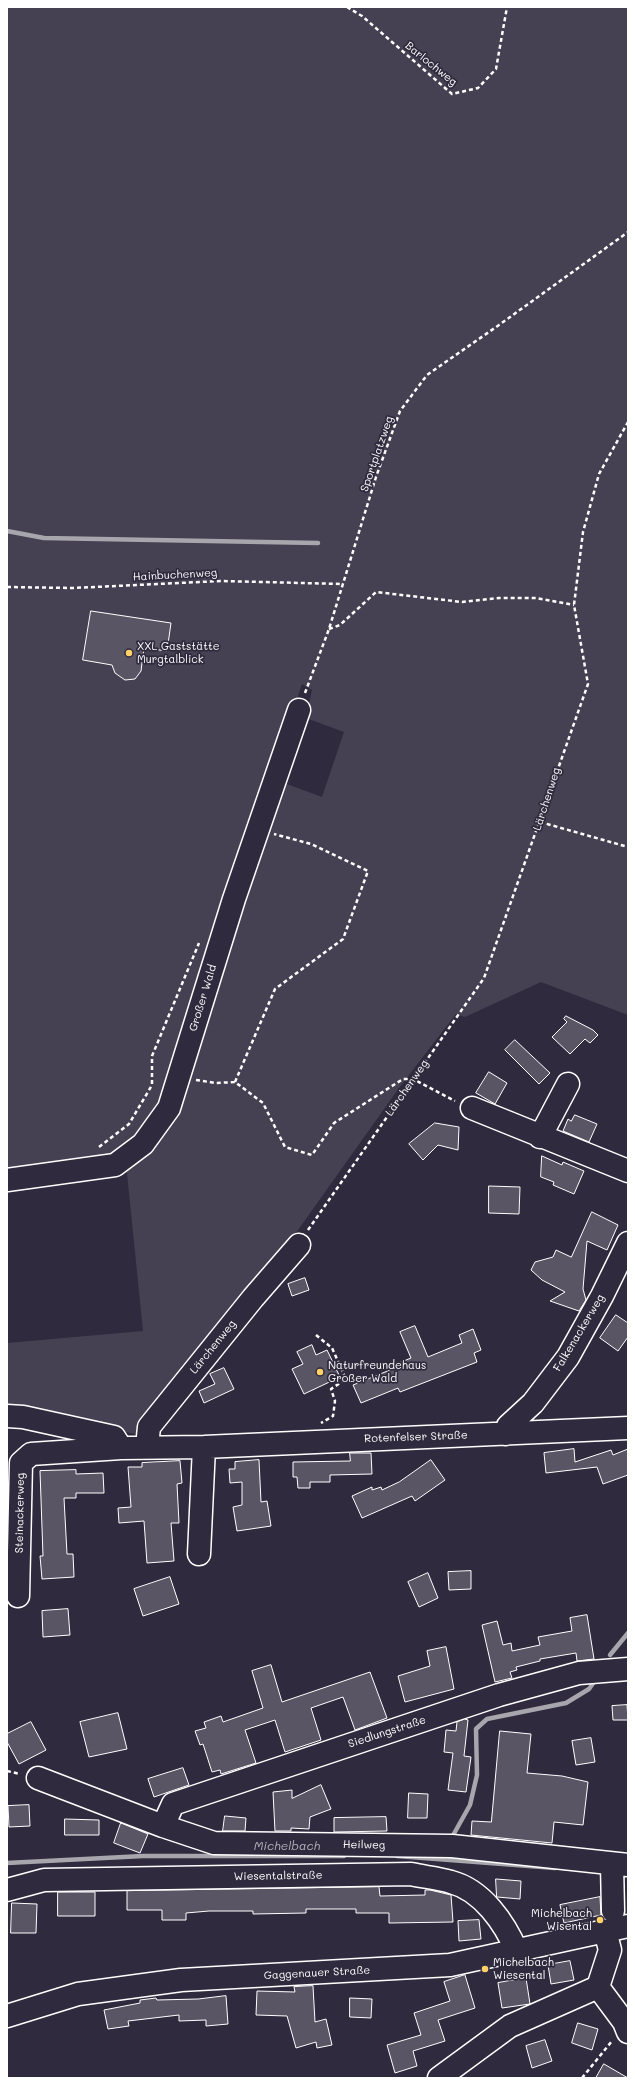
<!DOCTYPE html>
<meta charset="utf-8">
<style>
body{margin:0}
#map{position:relative;width:635px;height:2085px;overflow:hidden;background:#2f2a3d;font-family:Mali,sans-serif}
canvas{display:block}
.frame{position:absolute;inset:0;border:8px solid #fff;pointer-events:none}
</style>
<div id="map">
<canvas width="635" height="2085"></canvas>
<div class="frame"></div>
</div>
<script>
const c = document.querySelector('canvas').getContext('2d');
c.lineJoin = 'round';
function paint(path, color) { c.fillStyle = color; c.fill(path, 'evenodd'); }
function stroke(path, color, width, dash) { c.strokeStyle = color; c.lineWidth = width; c.lineCap = dash ? 'butt' : 'round'; c.setLineDash(dash || []); c.stroke(path); }
function label(font, color, halo, rows, align = 'center') {
  c.font = font + ' Mali,sans-serif'; c.lineWidth = 3.5; c.setLineDash([]); c.textBaseline = 'middle'; c.strokeStyle = halo; c.fillStyle = color; for (const [text, x, y, turn = 0] of rows) {
    c.save(); c.translate(x, y); c.rotate((+turn || 0) * Math.PI / 180); c.textAlign = isNaN(turn) ? turn : align; if (halo) c.strokeText(text, 0, 0); c.fillText(text, 0, 0); c.restore();
  }
}
const green = new Path2D(`
 M7 7H628V1015L541 982 465 1017 456 1014 399 1088 276 1261 141 1431 136 1434 7 1409V1343L143 1331 127 1173 114 1155 7 1170ZM302 684 312 690 306 718 344 732 322 797 284 783 233 886Z`);
const stream = new Path2D(`
 M7 531 44 538 318 543
 M610 1655 628 1633
 M451 1839 470 1805 477 1775 476 1729 487 1719 566 1703 589 1689 596 1679
 M397 1856 555 1868
 M7 1863 143 1856H344`);
const building = new Path2D(`
 M91 611 171 623 167 651 144 648 141 671 135 679 125 680 115 673 112 665 83 660Z
 M566 1016 593 1030 598 1035 590 1043 585 1039 570 1054 552 1037 567 1022 564 1019Z
 M515 1040 550 1073 539 1084 505 1050Z
 M489 1072 507 1083 495 1104 476 1093Z
 M575 1115 597 1124 589 1142 563 1131 568 1119 571 1121Z
 M435 1123 459 1127 458 1150 438 1145 423 1160 409 1144Z
 M542 1156 562 1165 563 1162 584 1171 574 1194 553 1185 554 1182 541 1177Z
 M489 1186 520 1187 519 1214 489 1213Z
 M592 1212 618 1225 607 1250 587 1241 583 1289 586 1300 579 1311 550 1301 565 1292 542 1280 531 1270 535 1262 553 1257 556 1250 571 1257Z
 M305 1278 309 1290 292 1296 288 1284Z
 M616 1315 628 1323V1337L618 1351 600 1338Z
 M415 1326 428 1357 462 1343 459 1335 473 1329 481 1350 474 1353 477 1362 400 1392 398 1388 361 1403 353 1385 390 1370 389 1367 411 1358 400 1332Z
 M312 1345 316 1355 327 1350 340 1377 304 1394 292 1369 303 1364 297 1352Z
 M224 1368 234 1389 204 1403 199 1391 215 1384 210 1374Z
 M574 1449 575 1462 611 1450 613 1455 628 1449V1475L603 1484 597 1467 546 1473 544 1453Z
 M350 1453H371L372 1474 330 1475V1482H310V1488H298L297 1477H293V1462L350 1461Z
 M259 1460 261 1502 267 1501 271 1526 237 1531 233 1507 242 1505V1482L230 1483 229 1469H235V1462Z
 M431 1460 445 1480 415 1501 412 1496 362 1518 352 1496 372 1487V1490L381 1487 382 1490 399 1482Z
 M180 1461 182 1483 177 1484 179 1523H171L174 1561 147 1563 144 1521 119 1523 118 1508 131 1507 128 1467H142V1463Z
 M76 1470V1474L103 1473 104 1493H76V1498H64L67 1554H73L74 1577 42 1579 40 1556H43L40 1471Z
 M471 1571V1589L449 1590 448 1572Z
 M428 1573 438 1598 419 1607 408 1582Z
 M170 1577 179 1604 143 1616 134 1589Z
 M68 1609 70 1635 43 1637 42 1611Z
 M587 1615 594 1659 577 1661 576 1653 540 1659V1661L516 1667 517 1670 510 1672 512 1678 495 1682 482 1625 497 1621 503 1645 511 1643 512 1651 540 1645 538 1637 572 1631 570 1618Z
 M446 1647 454 1689 405 1702 398 1676 430 1666 427 1651Z
 M271 1665 282 1702 370 1672 387 1718 355 1730 343 1697 311 1708 321 1740 285 1752 275 1720 245 1730 256 1763 221 1774 220 1770 212 1772 203 1744 200 1745 195 1731 206 1728 204 1722 221 1716 223 1722 263 1708 252 1671Z
 M627 1705 628 1720H613L612 1706Z
 M118 1713 127 1749 89 1757 80 1722Z
 M465 1719 468 1720 464 1756 471 1757 466 1792 448 1790 453 1753 444 1752 446 1730 456 1731 457 1722Z
 M31 1722 46 1750 19 1764 7 1742V1734Z
 M500 1731 531 1734 527 1773 562 1776 588 1782 583 1825 554 1822 552 1843 471 1835 472 1821 491 1822Z
 M591 1738 595 1762 576 1765 572 1741Z
 M183 1768 189 1785 154 1797 148 1779Z
 M321 1785 331 1809 310 1817 309 1829 291 1828V1831H275L273 1792 292 1790V1798Z
 M409 1793 428 1794 427 1818H408Z
 M29 1805 30 1826 9 1827 8 1806Z
 M225 1816 246 1818 245 1831H223Z
 M386 1817 387 1831 334 1832V1818Z
 M65 1819 99 1820V1835H65Z
 M121 1823 148 1834 140 1853 114 1843Z
 M496 1879 521 1881 520 1899 497 1897Z
 M379 1887 380 1896 425 1895V1890H430L451 1895 453 1922 389 1923V1913H356V1909H306V1913L253 1914V1911H209L186 1913V1920H162V1910H127V1891Z
 M58 1892H95V1916H58Z
 M600 1897 601 1915 564 1923 560 1905Z
 M12 1903 37 1904 36 1933H11Z
 M479 1920 481 1939 459 1941 458 1921Z
 M570 1961 574 1980 551 1984 548 1965Z
 M465 1975 475 2008 438 2020 445 2041 413 2051 417 2066 395 2073 387 2045 421 2035 414 2013 450 2001 444 1982Z
 M526 1978 530 2004 502 2008 498 1983Z
 M313 1986 315 2022 326 2019 332 2045 317 2048 316 2042 296 2048 287 2016 256 2015 257 1991 295 1992 294 1987Z
 M226 1996 228 2024 206 2026V2020L179 2021V2015L128 2021 129 2026 108 2029 104 2010 140 2003V2000L156 1998 157 2000 198 1999Z
 M350 1998 372 1999 371 2018 350 2017Z
 M578 2023 598 2029 592 2050 572 2043Z
 M545 2040 552 2061 532 2068 526 2046Z
 M604 2064 628 2078H596Z`);
const path = new Path2D(`
 M347 7 362 16 452 94 478 88 496 69 507 7
 M7 587 73 588 221 581 343 584
 M329 629 340 625 376 592 462 602 499 598H536L574 605
 M305 693 329 629 376 477 400 411 427 375 499 325 628 232
 M540 822 628 847
 M196 1080 216 1083 235 1082 263 1103 285 1147 312 1155 334 1123 403 1079H413L455 1101
 M235 1082 275 989 343 939 368 871 311 844 274 834
 M99 1147 129 1124 152 1085V1056L199 943
 M308 1230 484 978 588 684 574 605 583 532 599 474 628 422
 M316 1335 332 1348 346 1379 331 1389 335 1401 333 1416 321 1423
 M7 1771 20 1774
 M582 2078 612 2041`);
const minor = new Path2D(`
 M472 1108 628 1171
 M540 1137 568 1084
 M7 1180 115 1165 143 1144 169 1108 234 899 299 710
 M7 1416 23 1417 114 1437 121 1448
 M506 1434 508 1426 533 1403 568 1357 602 1296 628 1243
 M147 1447 149 1427 253 1298 299 1245
 M199 1554 204 1447
 M18 1596 21 1463 31 1454 121 1448 204 1447 628 1428
 M38 1778 163 1826 214 1843 452 1846 628 1865
 M163 1826 173 1804 499 1695 579 1673 628 1669
 M612 1864 613 1911
 M7 1890 44 1880 411 1874C424 1877 438 1878 451 1882 482 1890 505 1923 517 1952
 M598 1987 624 2022 628 2032
 M439 2078 510 2026 598 1987 610 1950 605 1931`);
const major = new Path2D(`
 M7 2016 78 1994 181 1980 450 1965 628 1926`);
const markers = [
 [129,653,4,"#ffd166"],
 [320,1372,4,"#ffd166"],
 [600,1920,4,"#ffd166"],
 [485,1969,4,"#ffd166"]
];
const streetNames = [
 ["Barlochweg",431,64,39],
 ["Sportplatzweg",377,454,-71],
 ["Hainbuchenweg",175,575,-3],
 ["Lärchenweg",547,799,-72],
 ["Großer Wald",203,998,-73],
 ["Lärchenweg",407,1088,-55],
 ["Falkenackerweg",579,1333,-59],
 ["Lärchenweg",213,1347,-51],
 ["Rotenfelser Straße",416,1437,-2],
 ["Steinackerweg",20,1513,-89],
 ["Siedlungstraße",387,1732,-18],
 ["Heilweg",364,1845,1],
 ["Wiesentalstraße",278,1876,-1],
 ["Gaggenauer Straße",317,1973,-3]
];
const poiNames = [
 ["XXL Gaststätte",137,647],
 ["Murgtalblick",137,660],
 ["Naturfreundehaus",328,1366],
 ["Großer Wald",328,1379],
 ["Michelbach",592,1914,"right"],
 ["Wisental",592,1927,"right"],
 ["Michelbach",493,1963],
 ["Wiesental",493,1976]
];
const waterNames = [
 ["Michelbach",287,1846]
];
paint(green, '#464152');
stroke(stream, '#a7a6ad', 4.5);
paint(building, '#595564');
stroke(building, '#fff', 1);
stroke(minor, '#fff', 25);
stroke(major, '#fff', 25);
stroke(path, '#fff', 2.5, [4, 3]);
stroke(minor, '#2f2a3d', 22);
stroke(major, '#2f2a3d', 22);
for (const [x, y, r, color] of markers) { const dot = new Path2D(); dot.arc(x, y, r, 0, 2 * Math.PI); c.fillStyle = color; c.fill(dot); stroke(dot, '#2f2a3d', 1.5); }
label('11px', '#fff', '#2f2a3d', streetNames);
label('11px', '#fff', '#2f2a3d', poiNames, 'left');
label('italic 12px', '#b6b4bb', '#2f2a3d', waterNames);
</script>
